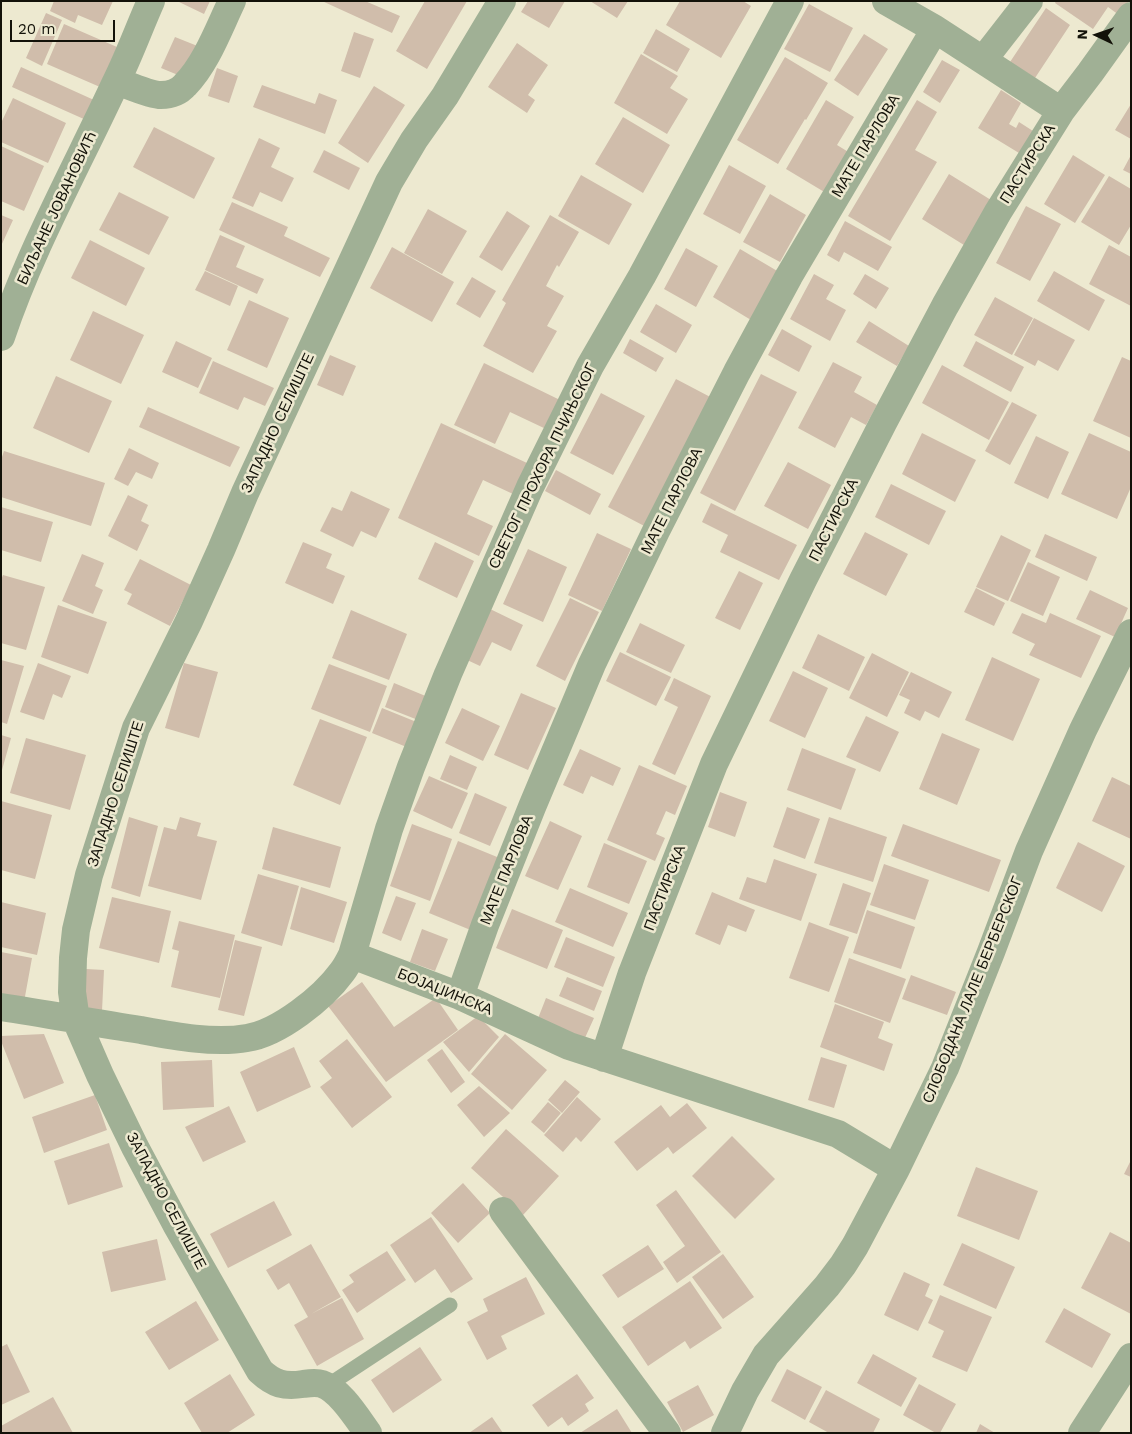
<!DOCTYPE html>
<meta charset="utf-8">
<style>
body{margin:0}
#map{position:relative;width:1132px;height:1434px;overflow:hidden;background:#ede9d0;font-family:"Work Sans",sans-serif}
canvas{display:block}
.frame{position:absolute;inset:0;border:2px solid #131209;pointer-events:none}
.north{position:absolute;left:1072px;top:10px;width:50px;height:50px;-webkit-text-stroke:4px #ede9d0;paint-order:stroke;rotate:273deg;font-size:14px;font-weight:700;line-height:20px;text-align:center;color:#131209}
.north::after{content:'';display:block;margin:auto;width:18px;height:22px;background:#131209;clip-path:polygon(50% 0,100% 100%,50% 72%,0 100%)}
.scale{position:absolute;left:10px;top:20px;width:105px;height:22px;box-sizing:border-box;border:2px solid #131209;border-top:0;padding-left:6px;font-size:15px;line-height:18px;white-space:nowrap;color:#131209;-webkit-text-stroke:4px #ede9d0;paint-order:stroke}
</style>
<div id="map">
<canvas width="1132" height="1434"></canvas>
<div class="frame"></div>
<div class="north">N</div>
<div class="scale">20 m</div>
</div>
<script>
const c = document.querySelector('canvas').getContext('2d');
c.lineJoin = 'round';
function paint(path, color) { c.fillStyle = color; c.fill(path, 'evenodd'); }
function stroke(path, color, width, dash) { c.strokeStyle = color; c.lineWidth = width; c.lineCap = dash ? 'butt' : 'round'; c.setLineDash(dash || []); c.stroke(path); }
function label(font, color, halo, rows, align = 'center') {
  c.font = font + ' "Work Sans",sans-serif'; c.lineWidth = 5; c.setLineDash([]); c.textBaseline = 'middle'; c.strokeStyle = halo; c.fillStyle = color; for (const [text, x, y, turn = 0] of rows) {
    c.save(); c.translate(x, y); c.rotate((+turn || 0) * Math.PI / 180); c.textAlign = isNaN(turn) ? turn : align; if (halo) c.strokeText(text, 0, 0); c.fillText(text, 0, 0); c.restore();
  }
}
const building = new Path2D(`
 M54 1H113L102 25 78 15 75 23 50 11Z
 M177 1H210L204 14Z
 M322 1H365L400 16 392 33Z
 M425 1H467L427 69 396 51Z
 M528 1H565L549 28 521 12Z
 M590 1H628L617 18Z
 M680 1H743L751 6 721 58 666 25Z
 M1056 1H1129L1119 15 1108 7 1093 29 1055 3Z
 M809 4 853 28 830 72 784 49Z
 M1046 8 1070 25 1035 78 1010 62Z
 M46 13 62 20 42 66 26 58Z
 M64 24 117 47 100 87 47 64Z
 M656 29 690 49 677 72 643 53Z
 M354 32 374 39 360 78 341 71Z
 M864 34 888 49 858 96 834 80Z
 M175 37 200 47 178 75 161 68Z
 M517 43 548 65 528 95 535 100 527 113 488 87Z
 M641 54 678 76 670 88 688 99 667 134 614 103Z
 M785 57 828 83 806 120 805 119 778 164 737 140Z
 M942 60 960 70 940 103 923 92Z
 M21 67 94 100 86 120 12 87Z
 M217 68 238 76 229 103 208 96Z
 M262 85 315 104 319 93 337 100 325 134 253 107Z
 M374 86 405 105 368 163 338 143Z
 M1001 90 1021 103 1009 124 1016 128 1019 122 1033 131 1019 153 978 128Z
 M13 98 66 123 48 163 1 142V123Z
 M826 100 854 117 837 145 850 153 826 193 786 169Z
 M917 100 937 112 915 150 937 162 890 241 848 216Z
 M1131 104V139L1115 130Z
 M623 117 670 145 643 193 595 164Z
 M154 127 215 158 194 199 133 167Z
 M259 138 280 148 271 167 294 178 282 202 260 192 253 207 232 198Z
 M1 146 44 166 24 211 1 201Z
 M324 150 360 168 349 190 313 172Z
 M1073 155 1105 175 1075 223 1044 204Z
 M1131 155V174L1123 170Z
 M729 165 766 186 740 234 703 214Z
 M949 174 991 200 964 245 922 219Z
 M581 175 632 204 609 245 558 216Z
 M1109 176 1131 189V225L1119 245 1081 222Z
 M119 192 169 217 149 255 99 230Z
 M770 194 806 215 780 262 743 242Z
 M232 202 288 227 284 236 330 258 320 277 219 230Z
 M1026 206 1061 224 1030 281 996 263Z
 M428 209 467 231 442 274 404 253Z
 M507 211 530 226 502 271 479 257Z
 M1 215 13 220 1 246Z
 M550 215 579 232 559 267 557 265 546 286 564 296 547 326 557 331 533 373 483 346 506 303 502 300Z
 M845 221 892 247 878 271 844 252 839 262 827 255Z
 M220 235 245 246 236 267 264 279 257 294 205 270Z
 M90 240 145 268 126 306 71 278Z
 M1109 245 1131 257V306L1089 284Z
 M392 247 454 282 432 322 370 288Z
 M686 248 718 266 696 307 664 289Z
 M740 249 779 272 751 320 713 297Z
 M205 271 238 286 230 306 195 290Z
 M1054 271 1105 300 1089 331 1037 301Z
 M814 274 834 285 826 299 846 310 830 341 790 319Z
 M865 274 889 288 876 309 853 294Z
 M472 277 496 291 480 318 456 304Z
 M995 297 1033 318 1012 355 974 335Z
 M249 300 289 318 267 368 227 350Z
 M656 304 692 325 676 353 640 332Z
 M93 311 144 335 121 384 70 360Z
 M1034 318 1075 340 1058 371 1038 360 1035 366 1014 355Z
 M869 321 909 346 897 366 856 342Z
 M782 329 812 346 799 372 768 355Z
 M630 339 664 358 656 372 623 353Z
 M176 341 212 358 198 388 162 372Z
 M976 341 1024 367 1011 392 963 366Z
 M330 355 356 366 343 396 317 385Z
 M1122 357 1131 361V438L1093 421Z
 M213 361 274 388 265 406 244 397 238 410 199 393Z
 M833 362 862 377 854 392 877 405 866 425 851 417 835 448 798 428Z
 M484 363 560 400 546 429 510 412 495 444 454 425Z
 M942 365 1009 402 989 440 922 403Z
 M761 374 797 392 735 511 700 493Z
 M56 376 112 401 89 453 33 428Z
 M676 379 716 400 650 529 608 507Z
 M601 393 645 416 613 475 570 453Z
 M1012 402 1037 415 1010 465 985 451Z
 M148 407 240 447 230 467 139 427Z
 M441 423 527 463 513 494 483 480 467 514 493 526 479 556 398 518Z
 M922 433 976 460 955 502 902 474Z
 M1089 433 1131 452V487L1117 519 1061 494Z
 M1036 436 1069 452 1048 499 1014 483Z
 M129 448 159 463 152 479 136 472 128 486 114 479Z
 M4 451 105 483 91 526 1 497V460Z
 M788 462 831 485 808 529 764 506Z
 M556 470 601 494 590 515 545 491Z
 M891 484 946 511 929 545 875 517Z
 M351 491 390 509 376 538 361 531 353 547 320 531 332 507 342 511Z
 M128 495 148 505 141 521 149 525 137 551 108 536Z
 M711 503 797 545 779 580 720 552 728 535 702 522Z
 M1 507 53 522 41 562 1 550Z
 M865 532 908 554 886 596 843 574Z
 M597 533 631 549 602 611 568 595Z
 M1045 534 1097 557 1087 581 1035 557Z
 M1001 535 1031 550 1008 601 976 587Z
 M303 542 332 554 326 568 345 576 333 604 285 583Z
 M435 542 474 561 457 598 418 579Z
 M528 549 567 567 543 622 503 604Z
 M82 554 104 563 95 586 103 590 93 614 62 601Z
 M140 559 191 585 170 626 127 604 132 594 124 590Z
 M1028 562 1060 577 1043 616 1010 601Z
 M739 571 763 583 740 630 715 618Z
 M3 575 45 587 26 650 1 643V580Z
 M976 588 1005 603 994 626 964 612Z
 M1090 590 1128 608 1115 637 1076 619Z
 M570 598 599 612 565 681 536 666Z
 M58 605 107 622 88 674 41 657Z
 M488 608 523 625 511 651 492 642 480 666 465 659Z
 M351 610 407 634 389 680 332 658Z
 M1022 613 1046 623 1050 613 1101 636 1081 678 1029 655 1035 644 1012 633Z
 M640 623 685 645 671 673 626 652Z
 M818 634 865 657 849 691 802 668Z
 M620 652 671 677 656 706 606 681Z
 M872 653 909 672 887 717 849 698Z
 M992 657 1040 679 1013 741 965 720Z
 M1 660 24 666 7 724 1 722Z
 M38 663 71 676 62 698 53 694 44 720 20 712Z
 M184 663 218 672 199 738 165 728Z
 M329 664 387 686 370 732 311 709Z
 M793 671 828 688 805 738 769 721Z
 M911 672 952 692 939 718 925 711 920 721 904 713 910 700 899 695Z
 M674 678 711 696 675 775 652 764 678 707 664 700Z
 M394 683 428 697 418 720 385 707Z
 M521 693 556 708 528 770 494 755Z
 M382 708 419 723 409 748 372 733Z
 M462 708 500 726 483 761 445 743Z
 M866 716 899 732 880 772 846 757Z
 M320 719 367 737 340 805 293 785Z
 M942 733 980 749 957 805 919 789Z
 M1 735 11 738 2 770H1Z
 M26 738 86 755 70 810 10 793Z
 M802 748 856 769 841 810 787 790Z
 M580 749 621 768 613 786 591 776 583 794 563 785Z
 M450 755 477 767 467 790 440 779Z
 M639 765 687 786 675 815 666 811 656 834 665 838 655 861 607 840Z
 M429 776 468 793 452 829 413 811Z
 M1112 777 1131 786V839L1092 821Z
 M720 792 747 802 735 837 708 827Z
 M475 793 507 807 490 846 459 833Z
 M1 801 52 815 35 879 1 870Z
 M787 807 820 819 805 859 773 847Z
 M129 817 158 826 140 897 111 888Z
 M180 817 201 823 197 836 217 841 201 900 148 886 164 827 176 830Z
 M829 817 887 837 873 882 814 863Z
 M550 821 582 836 558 890 525 876Z
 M412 824 452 839 430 901 390 886Z
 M903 824 1001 860 989 892 891 856Z
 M273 827 341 847 330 888 262 869Z
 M458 841 502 859 473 931 429 913Z
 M1078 842 1125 866 1102 912 1056 888Z
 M604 843 647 861 629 904 587 887Z
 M774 859 817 874 801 921 739 899 747 877 766 883Z
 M884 864 929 880 915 920 870 905Z
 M258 874 299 886 282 946 241 933Z
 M843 883 871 893 857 934 829 925Z
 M301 887 347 902 334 943 290 929Z
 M570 888 628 913 613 947 555 922Z
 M712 892 755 910 746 932 728 925 720 945 695 934Z
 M396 896 416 903 401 941 382 933Z
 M112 897 171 911 159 963 99 948Z
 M1 902 46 913 37 955 1 947Z
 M512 909 563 930 547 969 496 948Z
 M867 910 915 927 901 969 853 953Z
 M179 921 235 935 220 998 171 987 179 951 172 949Z
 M809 922 849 937 829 992 789 978Z
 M422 929 448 939 435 971 410 962Z
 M566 937 615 957 603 987 554 967Z
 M235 940 262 947 244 1016 218 1010Z
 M1 952 32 958 24 1002 1 998Z
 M849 958 906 979 890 1023 834 1002Z
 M86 969 104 970 102 1011 83 1010Z
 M911 975 956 992 947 1015 902 999Z
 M567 977 602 991 594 1011 559 996Z
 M362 982 394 1027 436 998 458 1030 386 1082 328 1006Z
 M546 998 594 1018 584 1040 537 1021Z
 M835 1004 884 1022 878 1038 893 1044 884 1071 820 1047Z
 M478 1016 499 1037 469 1072 443 1042Z
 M44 1034 64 1083 24 1099 1 1041V1036Z
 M505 1034 547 1070 512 1110 471 1074Z
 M347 1039 392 1097 352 1128 320 1087 332 1078 319 1061Z
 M294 1047 311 1087 257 1112 240 1072Z
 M442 1049 465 1082 451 1093 427 1060Z
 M821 1057 847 1065 834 1108 808 1100Z
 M212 1060 214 1107 163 1110 161 1062Z
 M565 1080 580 1092 562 1113 548 1100Z
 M479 1086 510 1113 484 1137 457 1105Z
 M95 1095 107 1130 44 1153 32 1117Z
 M577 1097 601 1119 581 1142 576 1137 563 1152 544 1135Z
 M548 1102 561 1113 544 1133 531 1122Z
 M687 1103 707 1128 673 1154 668 1147 637 1171 614 1142 661 1105 670 1117Z
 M229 1106 246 1142 203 1162 185 1127Z
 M506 1129 559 1176 523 1215 471 1168Z
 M732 1136 775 1179 735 1219 692 1176Z
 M109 1143 123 1187 68 1205 54 1161Z
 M1131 1160V1177L1124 1174Z
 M976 1167 1038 1191 1019 1240 957 1216Z
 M463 1183 490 1213 458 1243 431 1213Z
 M676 1190 721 1252 677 1283 663 1262 685 1246 656 1205Z
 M274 1201 292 1235 228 1268 210 1234Z
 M431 1217 473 1279 451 1293 435 1269 415 1283 390 1245Z
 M1110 1232 1131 1243V1314L1081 1288Z
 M157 1239 166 1280 111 1292 102 1252Z
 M962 1243 1015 1267 996 1309 943 1285Z
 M311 1244 341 1297 311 1314 342 1298 364 1339 317 1366 294 1325 308 1317 289 1283 278 1290 266 1270Z
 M648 1245 664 1269 618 1298 602 1275Z
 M387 1251 406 1280 357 1313 342 1290 354 1282 349 1275Z
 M723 1254 754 1297 723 1319 692 1277Z
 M904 1272 930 1284 925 1296 933 1300 918 1331 884 1315Z
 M526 1277 545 1314 501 1336 507 1349 487 1360 467 1322 488 1311 483 1299Z
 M690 1281 722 1328 690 1349 685 1341 648 1366 622 1327Z
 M940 1295 992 1317 967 1372 932 1357 944 1331 928 1323Z
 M196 1301 219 1340 169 1370 145 1332Z
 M1064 1308 1111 1334 1092 1368 1045 1342Z
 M7 1344 30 1392 1 1405V1347Z
 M420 1347 442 1380 393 1413 371 1380Z
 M873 1354 917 1378 901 1407 857 1383Z
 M787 1369 822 1387 805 1420 771 1401Z
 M230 1374 255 1415 227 1433H202L184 1403Z
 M577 1374 594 1398 585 1404 589 1411 568 1426 562 1417 548 1427 532 1405Z
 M919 1384 956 1404 940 1433H936L903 1415Z
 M698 1385 714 1415 683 1432 667 1402Z
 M826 1390 880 1419 873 1433H829L809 1422Z
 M53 1397 73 1433H1V1426Z
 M617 1409 632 1433H580Z
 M492 1417 503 1433H469Z
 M980 1424 995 1433H976Z`);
const service = new Path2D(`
 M327 1386 450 1305`);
const minor = new Path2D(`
 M886 1 935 29 1061 111
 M983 60 1029 1
 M117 81C128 85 150 95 161 95 170 95 179 92 185 85 206 64 219 28 232 1
 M1 337C31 248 77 166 116 82 129 56 139 28 151 1
 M352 955 460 996 569 1046 838 1134 896 1169
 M460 996 485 925 532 807 592 664 656 531 737 372 789 276 935 29
 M1 1007C48 1014 94 1023 141 1030 173 1036 214 1044 247 1038 279 1033 323 998 342 972 346 967 349 961 352 955L389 829 411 767 448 674 530 487 590 366 642 276 790 1
 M604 1058 632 973 714 764 803 580 883 423 945 306 998 212 1061 111 1090 73 1131 16
 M503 1211 667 1433
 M368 1433C357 1418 340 1390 322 1384 316 1382 310 1383 303 1384 284 1387 274 1384 260 1371L176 1224 135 1147 100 1075 76 1020 72 992 73 958 76 930 89 875 136 728 189 621 221 550 245 493 389 182 414 140 445 96 502 1
 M725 1433 745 1391 766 1355 827 1286 843 1265 855 1246 896 1169 945 1068 991 952 1029 851 1083 730 1131 633
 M1082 1433 1131 1357`);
const streetNames = [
 ["МАТЕ ПАРЛОВА",866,146,-59],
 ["ПАСТИРСКА",1028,164,-58],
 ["БИЉАНЕ ЈОВАНОВИЋ",57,208,-65],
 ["ЗАПАДНО СЕЛИШТЕ",278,423,-65],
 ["СВЕТОГ ПРОХОРА ПЧИЊСКОГ",543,466,-64],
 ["МАТЕ ПАРЛОВА",672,501,-63],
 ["ПАСТИРСКА",834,520,-63],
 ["ЗАПАДНО СЕЛИШТЕ",116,794,-72],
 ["МАТЕ ПАРЛОВА",507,870,-68],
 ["ПАСТИРСКА",665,888,-69],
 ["СЛОБОДАНА ЛАЛЕ БЕРБЕРСКОГ",973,990,-68],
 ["БОЈАЏИНСКА",445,992,22],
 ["ЗАПАДНО СЕЛИШТЕ",166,1201,62]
];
paint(building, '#d0bdab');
stroke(service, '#a0b095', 15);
stroke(minor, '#a0b095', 28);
label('15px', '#131209', '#ede9d0', streetNames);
</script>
